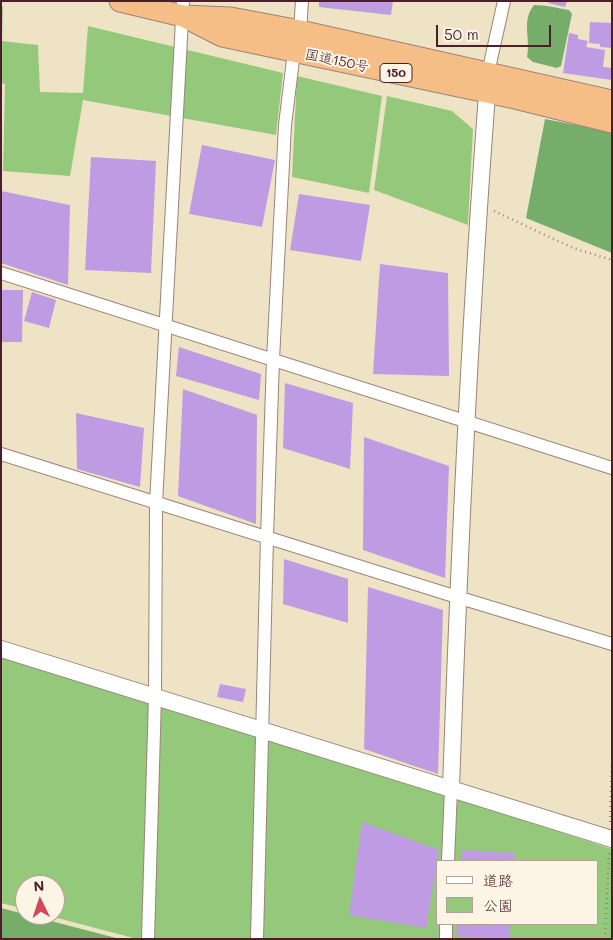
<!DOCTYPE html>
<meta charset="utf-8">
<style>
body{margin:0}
#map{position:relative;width:613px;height:940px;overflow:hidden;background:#eee4c5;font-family:Mali,"Klee One",sans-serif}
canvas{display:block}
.frame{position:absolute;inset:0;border:2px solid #4a1f2b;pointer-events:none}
.legend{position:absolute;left:436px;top:860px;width:162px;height:65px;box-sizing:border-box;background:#fcf5e5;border:1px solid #b59f9b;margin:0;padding:6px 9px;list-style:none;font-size:15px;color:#4a1f2b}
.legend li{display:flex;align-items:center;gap:10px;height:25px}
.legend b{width:25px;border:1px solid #b59f9b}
.north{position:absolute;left:15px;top:875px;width:50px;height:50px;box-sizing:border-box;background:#fcf5e5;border:1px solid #b59f9b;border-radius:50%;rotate:356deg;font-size:14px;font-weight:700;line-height:20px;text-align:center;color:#4a1f2b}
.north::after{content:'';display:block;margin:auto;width:18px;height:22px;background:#d1495b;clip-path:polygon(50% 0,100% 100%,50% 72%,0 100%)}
.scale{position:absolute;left:436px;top:25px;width:115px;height:22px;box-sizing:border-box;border:2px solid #4a1f2b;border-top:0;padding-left:6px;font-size:15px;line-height:18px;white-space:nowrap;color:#4a1f2b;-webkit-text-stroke:4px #fcf5e5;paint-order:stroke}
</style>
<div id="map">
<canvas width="613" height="940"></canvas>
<div class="frame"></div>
<ul class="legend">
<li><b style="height:6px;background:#fff"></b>道路</li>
<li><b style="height:14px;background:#94c97b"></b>公園</li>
</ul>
<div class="north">N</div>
<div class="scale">50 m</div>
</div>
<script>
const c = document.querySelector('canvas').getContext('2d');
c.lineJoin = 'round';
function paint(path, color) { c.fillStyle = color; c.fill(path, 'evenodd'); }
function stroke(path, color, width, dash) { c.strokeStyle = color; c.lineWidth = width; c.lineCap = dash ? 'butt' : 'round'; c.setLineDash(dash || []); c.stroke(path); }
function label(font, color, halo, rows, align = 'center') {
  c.font = font + ' Mali,"Klee One",sans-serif'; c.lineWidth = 4; c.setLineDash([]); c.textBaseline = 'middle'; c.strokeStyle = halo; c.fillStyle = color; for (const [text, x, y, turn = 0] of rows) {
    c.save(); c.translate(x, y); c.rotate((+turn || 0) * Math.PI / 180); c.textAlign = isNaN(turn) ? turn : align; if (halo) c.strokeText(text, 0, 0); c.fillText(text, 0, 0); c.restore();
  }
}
const green = new Path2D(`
 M1 7H3L2 41 38 45 40 92 83 93 88 26 283 73 276 135 83 100 70 176 3 171 5 84 1 83Z
 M297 76 382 96 369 193 292 177Z
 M387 96 452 111 473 129 468 225 374 190Z
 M1 649 612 849V939H137L46 915H55V885H25V909L1 903ZM437 861H597V924H437Z`);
const forest = new Path2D(`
 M534 5C546 5 557 8 569 10L572 14 561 66 557 68 533 62 527 57C531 38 521 21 534 5Z
 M545 119 612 132V253L526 218Z
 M1 908 120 939H1Z`);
const building = new Path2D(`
 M319 1H393L391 15 319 7Z
 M549 1H567L565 7 548 3Z
 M590 22 612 23V48L600 47V44L589 43Z
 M569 33 578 35V39L588 41 586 47 605 50 603 67 612 68V80L563 73Z
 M202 145 275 160 262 227 189 214Z
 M91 157 156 161 151 273 85 270Z
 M1 191 70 205 68 285 1 263Z
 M299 194 370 205 361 261 290 250Z
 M380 264 448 273 449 376 373 374Z
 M1 290H23L22 342H1Z
 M32 292 56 300 49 328 24 321Z
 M179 347 261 374 259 400 176 376Z
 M285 383 353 403 350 469 283 448Z
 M183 389 257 415 256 524 178 496Z
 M76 413 144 428 140 487 77 469Z
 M364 437 449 466 445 578 363 550Z
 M284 559 348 579V623L283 604Z
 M368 587 443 610 438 774 364 749Z
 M220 684 246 689 243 702 217 697Z
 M362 822 439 850 426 928 349 915Z
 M461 850 515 853 514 861H461Z
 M457 924H510L509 939 456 936Z`);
const path = new Path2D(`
 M494 211 573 248 612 260
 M610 822 612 762
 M605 939 609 853`);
const minor = new Path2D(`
 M300 31 302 1
 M488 73 504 1
 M1 273 612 468
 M1 454 457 597 612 644
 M448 861 451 789
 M148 939 155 697 156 503 183 1
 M257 939 267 537 273 360 285 125 294 52
 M446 939V924`);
const tertiary = new Path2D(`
 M1 649 612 839
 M451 789C459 553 470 317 488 81`);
const trunk = new Path2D(`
 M120 1 183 16 231 18 300 31 612 101
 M187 18 222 36 515 98 612 122`);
const shields = [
 [396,73,32]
];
const shieldNames = [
 ["150",396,73]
];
const streetNames = [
 ["国道150号",337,61,12]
];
paint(green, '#94c97b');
paint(forest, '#77ad6b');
paint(building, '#be9be2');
stroke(minor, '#9c8278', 14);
stroke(tertiary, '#9c8278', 18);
stroke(trunk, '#9c8278', 23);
stroke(path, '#9c8278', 2.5, [1, 4]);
stroke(minor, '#fff', 12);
stroke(tertiary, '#fff', 16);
stroke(trunk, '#f6be87', 21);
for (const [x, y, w] of shields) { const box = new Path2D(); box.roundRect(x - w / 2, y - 9.5, w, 19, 4); c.fillStyle = '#fcf5e5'; c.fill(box); stroke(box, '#4a1f2b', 1); }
label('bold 12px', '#4a1f2b', null, shieldNames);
label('14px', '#4a1f2b', '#fcf5e5', streetNames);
</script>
